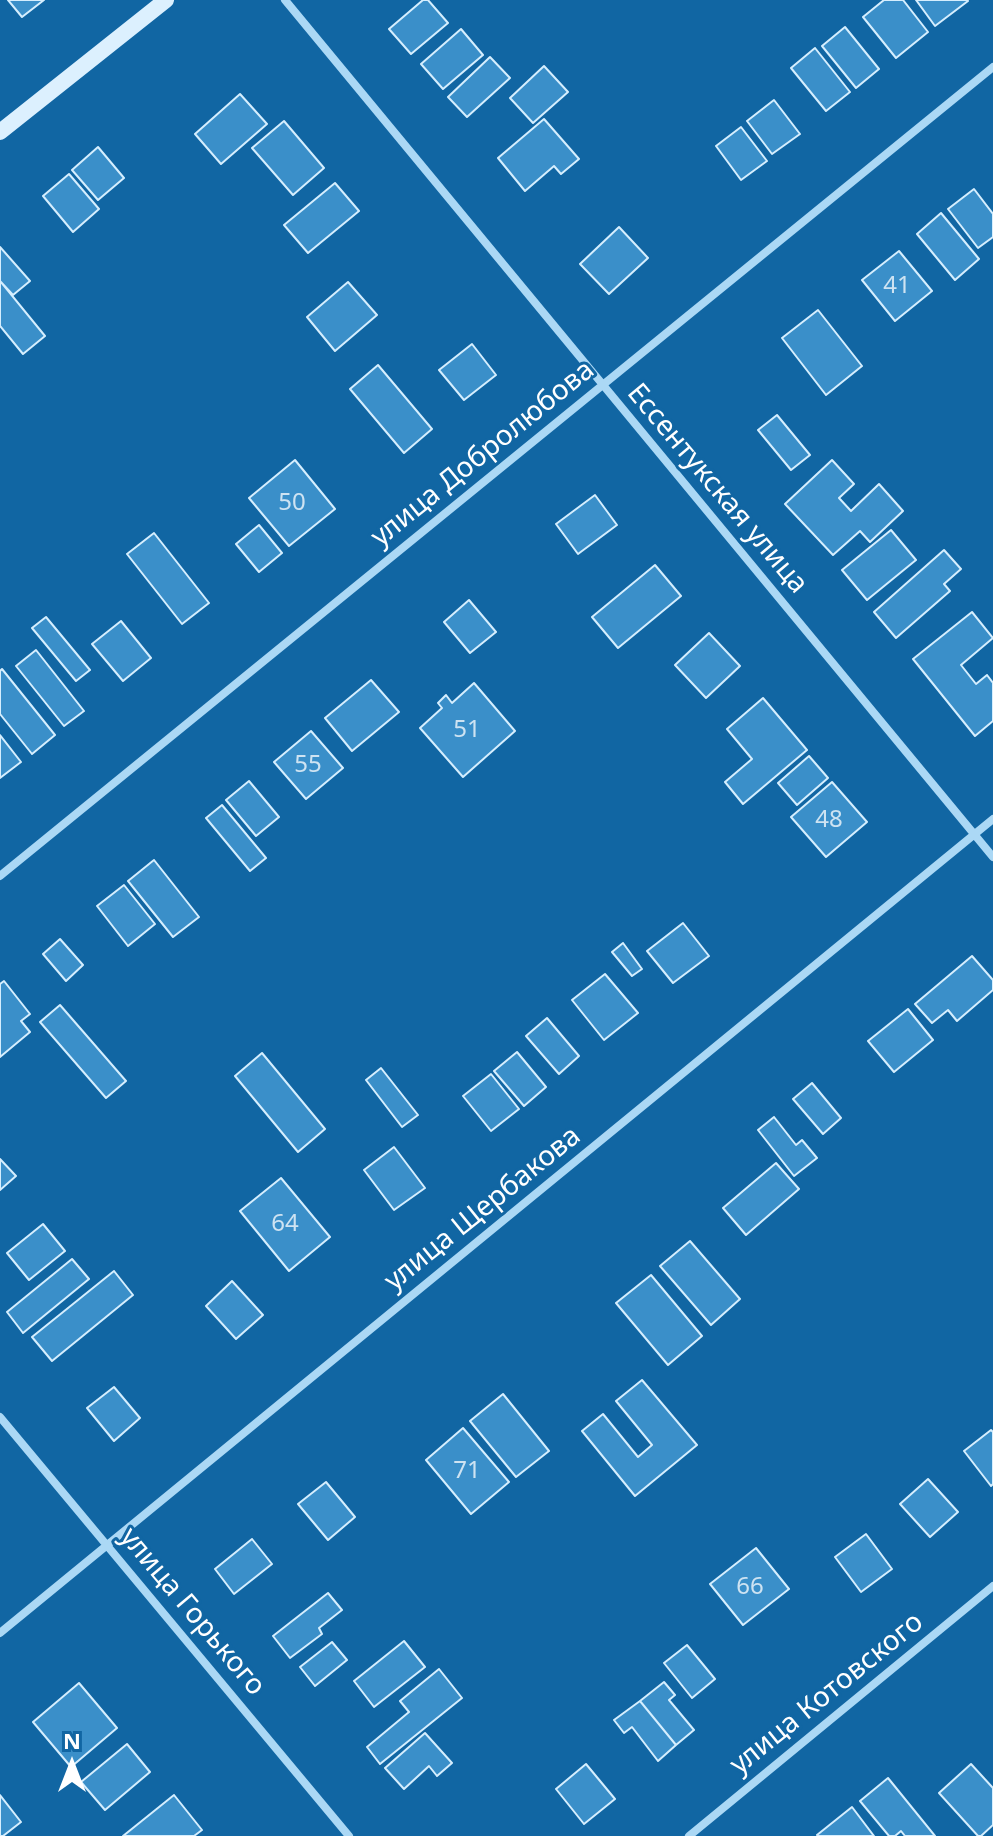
<!DOCTYPE html>
<meta charset="utf-8">
<style>
body{margin:0}
#map{position:relative;width:993px;height:1836px;overflow:hidden;background:#1166a3;font-family:"Noto Sans",sans-serif}
canvas{display:block}
.north{position:absolute;left:32px;top:1724px;width:80px;height:80px;-webkit-text-stroke:6px #1166a3;paint-order:stroke;rotate:0deg;font-size:22px;font-weight:700;line-height:32px;text-align:center;color:#fff}
.north::after{content:'';display:block;margin:auto;width:28px;height:36px;background:#fff;clip-path:polygon(50% 0,100% 100%,50% 72%,0 100%)}
</style>
<div id="map">
<canvas width="993" height="1836"></canvas>
<div class="north">N</div>
</div>
<script>
const c = document.querySelector('canvas').getContext('2d');
c.lineJoin = 'round';
function paint(path, color) { c.fillStyle = color; c.fill(path, 'evenodd'); }
function stroke(path, color, width, dash) { c.strokeStyle = color; c.lineWidth = width; c.lineCap = dash ? 'butt' : 'round'; c.setLineDash(dash || []); c.stroke(path); }
function label(font, color, halo, rows, align = 'center') {
  c.font = font + ' "Noto Sans",sans-serif'; c.lineWidth = 6; c.setLineDash([]); c.textBaseline = 'middle'; c.strokeStyle = halo; c.fillStyle = color; for (const [text, x, y, turn = 0] of rows) {
    c.save(); c.translate(x, y); c.rotate((+turn || 0) * Math.PI / 180); c.textAlign = isNaN(turn) ? turn : align; if (halo) c.strokeText(text, 0, 0); c.fillText(text, 0, 0); c.restore();
  }
}
const building = new Path2D(`
 M8 0H44L22 17Z
 M423 0H428L448 23 411 54 389 29Z
 M884 0H903L928 32 896 58 863 17Z
 M916 0H967L968 1 935 26Z
 M845 27 879 69 856 88 822 46Z
 M461 29 483 55 443 89 421 64Z
 M815 48 850 92 826 111 791 68Z
 M490 57 510 78 467 117 448 97Z
 M544 66 568 92 533 123 510 98Z
 M240 94 267 124 221 164 195 134Z
 M774 100 800 134 772 154 747 121Z
 M544 119 579 159 561 174 554 166 525 191 498 158Z
 M284 121 324 168 293 195 252 148Z
 M741 127 767 161 741 180 716 146Z
 M98 147 124 178 98 200 72 170Z
 M69 174 99 209 73 232 43 196Z
 M335 183 359 211 308 253 284 225Z
 M974 189 993 214V237L978 248 948 209Z
 M941 213 979 259 955 280 917 234Z
 M619 227 648 258 609 294 580 264Z
 M0 247 30 281 13 295 0 281Z
 M899 251 932 291 895 321 862 280Z
 M0 281 45 336 23 354 0 326Z
 M348 282 377 315 335 351 307 317Z
 M818 310 862 366 826 395 782 338Z
 M472 344 496 375 464 400 439 370Z
 M378 365 432 429 404 453 350 389Z
 M777 415 810 455 791 470 758 430Z
 M295 460 335 509 289 546 249 498Z
 M832 460 854 484 839 498 851 511 879 484 903 511 870 542 860 531 833 555 785 504Z
 M595 495 617 525 578 554 556 524Z
 M259 525 282 553 259 572 236 544Z
 M891 530 916 560 867 600 842 570Z
 M154 533 209 603 182 624 127 554Z
 M944 550 961 569 944 584 950 591 896 638 874 612Z
 M655 565 681 596 618 648 592 617Z
 M469 600 496 632 470 653 444 622Z
 M972 612 993 638 961 665 976 684 987 675 993 683V721L975 736 913 659Z
 M46 617 90 670 76 681 32 628Z
 M121 621 151 658 123 681 92 644Z
 M709 633 740 666 706 698 675 665Z
 M36 650 84 711 64 726 16 666Z
 M2 669 55 735 32 754 0 714V671Z
 M371 680 399 712 352 751 325 718Z
 M474 683 515 731 463 777 420 728 442 708 438 703 446 695 452 703Z
 M763 698 807 750 743 804 725 782 752 759 727 729Z
 M311 731 343 768 306 799 274 762Z
 M0 735 21 762 0 778Z
 M809 756 828 778 797 805 778 783Z
 M249 781 279 817 256 836 226 800Z
 M832 782 867 822 826 857 791 817Z
 M222 805 266 858 250 871 206 818Z
 M154 860 199 917 173 937 128 881Z
 M124 885 155 924 128 946 97 906Z
 M683 923 709 956 673 983 647 951Z
 M60 939 83 965 66 981 43 954Z
 M623 943 642 969 632 976 612 952Z
 M972 956 993 980V990L957 1021 948 1010 932 1023 915 1004Z
 M605 974 638 1013 604 1040 572 1000Z
 M4 981 30 1014 21 1021 30 1032 0 1057V984Z
 M60 1005 126 1081 106 1098 40 1022Z
 M908 1009 933 1040 894 1072 868 1041Z
 M547 1018 579 1056 559 1074 526 1036Z
 M517 1052 546 1087 524 1106 494 1071Z
 M262 1053 325 1129 298 1152 235 1076Z
 M381 1068 418 1115 402 1127 366 1080Z
 M491 1074 519 1109 491 1131 463 1096Z
 M812 1083 841 1118 823 1134 793 1099Z
 M774 1117 796 1145 802 1140 817 1158 794 1176 758 1130Z
 M394 1147 425 1188 394 1210 364 1170Z
 M0 1159 16 1176 0 1190Z
 M776 1163 799 1189 746 1235 723 1208Z
 M281 1178 330 1237 289 1271 240 1211Z
 M43 1224 65 1251 29 1280 7 1253Z
 M690 1241 740 1299 711 1325 660 1266Z
 M72 1259 89 1279 23 1333 7 1312Z
 M114 1271 133 1295 52 1361 32 1337Z
 M651 1275 702 1336 668 1365 616 1303Z
 M232 1281 263 1315 236 1339 206 1306Z
 M642 1380 697 1445 635 1496 582 1431 603 1414 638 1457 652 1445 616 1401Z
 M114 1387 140 1418 114 1441 87 1408Z
 M503 1394 549 1451 516 1477 470 1421Z
 M463 1428 509 1482 471 1514 426 1460Z
 M991 1430 993 1432V1484L991 1486 964 1451Z
 M928 1479 958 1512 930 1537 900 1504Z
 M326 1482 355 1517 328 1540 298 1504Z
 M866 1534 892 1569 861 1592 835 1557Z
 M252 1539 272 1564 234 1594 215 1569Z
 M756 1548 789 1589 743 1625 710 1584Z
 M328 1593 342 1610 319 1628 322 1634 290 1658 273 1636Z
 M404 1641 425 1667 374 1707 354 1681Z
 M332 1642 347 1660 315 1686 300 1667Z
 M687 1645 715 1679 692 1698 664 1663Z
 M439 1669 462 1698 380 1764 367 1747 409 1712 400 1701Z
 M664 1682 675 1695 669 1700 694 1730 676 1745 640 1701Z
 M79 1683 117 1728 71 1767 33 1722Z
 M640 1701 676 1745 658 1761 632 1727 624 1733 614 1720Z
 M425 1733 452 1763 437 1776 429 1766 404 1789 385 1768Z
 M127 1744 150 1772 105 1810 81 1782Z
 M586 1764 615 1799 584 1824 556 1789Z
 M971 1764 993 1788V1825L981 1836H978L939 1793Z
 M888 1778 935 1836H905L901 1831 895 1836H889L860 1801Z
 M0 1795 21 1822 3 1836H0Z
 M174 1795 202 1830 194 1836H123Z
 M852 1807 874 1836H818L817 1835Z`);
const street = new Path2D(`
 M285 0 993 857
 M0 876 993 67
 M0 1417 349 1836
 M0 1633 993 819
 M689 1836 993 1586`);
const secondary = new Path2D(`
 M0 132 166 0`);
const numberNames = [
 ["41",897,286],
 ["50",292,503],
 ["51",467,730],
 ["55",308,765],
 ["48",829,820],
 ["64",285,1224],
 ["71",467,1471],
 ["66",750,1587]
];
const streetNames = [
 ["улица Добролюбова",483,454,-39],
 ["Ессентукская улица",717,489,50],
 ["улица Щербакова",483,1209,-39],
 ["улица Горького",192,1612,50],
 ["улица Котовского",827,1694,-39]
];
paint(building, '#3a8fc9');
stroke(building, '#d5eefe', 2);
stroke(street, '#abd8f5', 8);
stroke(secondary, '#dcf0fe', 16);
label('24px', '#cee3f2', null, numberNames);
label('28px', '#fff', '#1166a3', streetNames);
</script>
